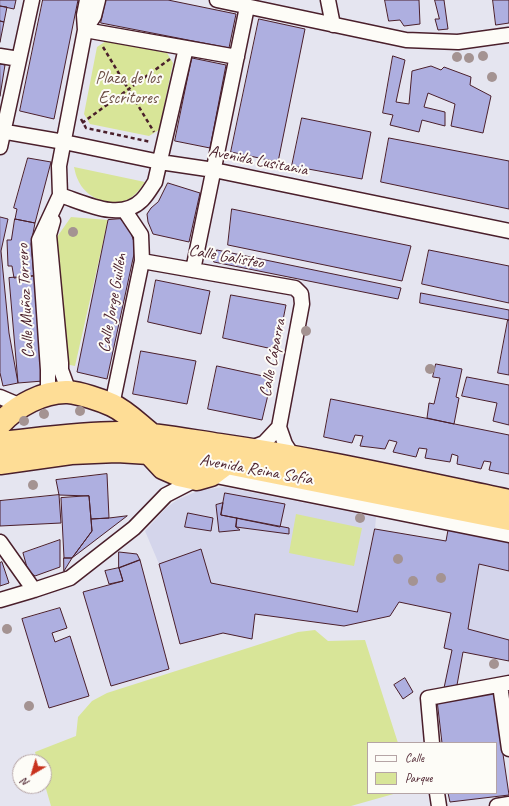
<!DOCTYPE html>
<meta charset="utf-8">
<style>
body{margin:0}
#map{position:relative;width:509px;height:806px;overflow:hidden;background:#e5e5f0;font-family:Caveat,sans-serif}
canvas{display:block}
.legend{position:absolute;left:367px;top:742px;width:130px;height:52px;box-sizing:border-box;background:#fdfcf7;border:1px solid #b5a4a5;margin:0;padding:5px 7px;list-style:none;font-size:12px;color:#4a1f2b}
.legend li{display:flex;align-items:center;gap:8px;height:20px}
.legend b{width:20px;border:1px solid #b5a4a5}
.north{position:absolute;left:12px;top:754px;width:40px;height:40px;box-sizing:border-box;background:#fdfcf7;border:1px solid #b5a4a5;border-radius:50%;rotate:218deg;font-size:11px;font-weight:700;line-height:16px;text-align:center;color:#4a1f2b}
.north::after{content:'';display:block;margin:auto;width:14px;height:18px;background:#c8321e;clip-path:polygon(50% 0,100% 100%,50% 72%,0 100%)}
</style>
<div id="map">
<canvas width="509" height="806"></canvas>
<ul class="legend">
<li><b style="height:5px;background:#fdfcf7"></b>Calle</li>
<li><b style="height:11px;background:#d8e598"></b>Parque</li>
</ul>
<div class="north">N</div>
</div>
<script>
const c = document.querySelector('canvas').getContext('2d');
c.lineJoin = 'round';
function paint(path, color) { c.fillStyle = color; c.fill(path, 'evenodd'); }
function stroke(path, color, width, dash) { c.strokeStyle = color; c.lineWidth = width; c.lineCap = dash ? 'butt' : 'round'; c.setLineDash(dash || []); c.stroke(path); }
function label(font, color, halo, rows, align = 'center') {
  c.font = font + ' Caveat,sans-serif'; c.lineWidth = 4; c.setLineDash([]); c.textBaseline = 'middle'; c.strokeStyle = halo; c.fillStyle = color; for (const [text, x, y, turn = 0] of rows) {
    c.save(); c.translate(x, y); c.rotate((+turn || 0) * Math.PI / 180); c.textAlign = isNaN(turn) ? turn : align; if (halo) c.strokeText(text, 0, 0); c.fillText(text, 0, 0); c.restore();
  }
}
const built = new Path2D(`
 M225 487 376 517 375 529 446 541 448 530 509 542V661L463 652 457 685 444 688 452 650 444 648 451 613 399 602 392 614 344 626 255 614 252 639 223 633 180 644 159 564 145 531 166 508 177 500 200 490Z`);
const green = new Path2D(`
 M106 41 167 53 173 63 159 130 149 136 90 124 84 114 97 47Z
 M74 167 145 182C140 189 135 196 127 200 110 208 87 198 79 182 76 177 75 171 74 167Z
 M71 217 108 220 75 366 61 363 57 237Z
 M296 514 362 528 354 566 289 553Z
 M315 630 328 641 365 640 398 743H368V793H397L351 806H51L44 782V762H38L35 752 76 736 78 717 92 701 107 693 298 632Z`);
const building = new Path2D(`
 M0 0H16L14 9 0 6Z
 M43 0H78L54 119 20 111Z
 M106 0H168L236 14 229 48 101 23Z
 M385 0H419L420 24 404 26 400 20 389 21Z
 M435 0H444L448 29 438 30 435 19H439Z
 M493 0H509V23L496 25Z
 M0 6 7 7 4 22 0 21Z
 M259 19 305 29 278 162 231 152Z
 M0 21 4 22 0 42Z
 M393 56 405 60 396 102 409 104 412 71 431 66 441 70 444 67 471 77 470 85 491 96 483 133 451 126 455 104 428 93 424 107 445 112V126L422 120 419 132 390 125 393 115 383 113Z
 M192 58 226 65 210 148 175 141Z
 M0 64 5 65 0 96Z
 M302 118 371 132 362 179 292 166Z
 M389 138 509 161V209L381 182Z
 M28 158 51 162 35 223 15 219 17 209 14 208Z
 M168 183 200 193 189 242 153 234 148 222 147 214 151 208 158 202Z
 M232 209 411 246 402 281 228 245Z
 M0 217 8 219 1 251 9 333 18 383 3 386 0 373Z
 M15 219 35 223 31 244 34 276 14 278 12 266H8L7 240H11Z
 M121 219 131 233 134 242V254L107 379 77 372 108 220Z
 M217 250 401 288 398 299 214 262Z
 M429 250 509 266V303L422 284Z
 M34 276 43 381 18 383 9 278Z
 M156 280 210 291 201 334 148 322Z
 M421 293 509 310V320L420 303Z
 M231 295 286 305 277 350 223 338Z
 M508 320H509V375L498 373Z
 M141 351 196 361 187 404 133 394Z
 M436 364 462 369 456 397 459 398 454 424 427 418 429 403 434 404 440 378 433 377Z
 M217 366 272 378 262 420 208 409Z
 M467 377 509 385V425L493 421 497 403 462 396Z
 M331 399 509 435V474L489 470 491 462 484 461 481 469 457 464 458 456 452 454 450 462 425 458 427 449 419 448 416 457 393 452 397 442 389 440 385 449 360 446 363 436 355 435 352 443 324 437Z
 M107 474 109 518 91 519 89 496 59 495 56 480Z
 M225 493 285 504 280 527 221 515Z
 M59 495 61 523 0 526V501Z
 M89 496 92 531 72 558H64L61 498Z
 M223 503 221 515 237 518 236 527 240 530 219 532 216 505Z
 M188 513 213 518 211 531 185 527Z
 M127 516 72 558 92 531 91 519 109 518Z
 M237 518 289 528V534L236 527Z
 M375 529 446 541 448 530 509 542V571L479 564 468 629 509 640V661L463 652 457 685 444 688 452 650 444 648 451 613 399 602 390 616 344 626 255 614 252 639 223 633 180 644 159 564 201 549 211 583 357 612Z
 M60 540V567L35 576 28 571 23 553Z
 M119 552 137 554 140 560 119 568Z
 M64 558H72L64 571Z
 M140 560 169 669 111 686 83 592 123 581 119 568Z
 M2 562 9 583 0 586V563Z
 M119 568 123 581 109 584 105 571Z
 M60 608 67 628 52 633 55 642 70 636 89 696 49 708 22 619Z
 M405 678 413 692 403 699 394 685Z
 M494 693 509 795 450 802 448 793H496V743H442L437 700Z`);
const path = new Path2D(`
 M103 47 154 132
 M81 119 86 128 151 142
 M82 123 170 59`);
const street = new Path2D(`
 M217 0 406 40 458 42 509 35
 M328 0 333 25
 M85 30 94 16 98 0
 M85 30 84 15 87 0
 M186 48 155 182C151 188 147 195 142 200 120 222 85 203 60 195L59 166 85 30 237 57
 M0 56 19 59
 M0 131 64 142 160 162 214 170 509 231
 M0 147 32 0
 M53 221 49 235 61 363V370L69 392
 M142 261 295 288 301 294 302 304 279 427 285 444 294 458
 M193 270 247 7
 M48 394V370L39 240 60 195
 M0 397 21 406
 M112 405 142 261 141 235 125 211
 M249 449 264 443 279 427
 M211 475 509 535
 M0 542 34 590
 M0 600 34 590 70 578 134 528 166 495 197 479
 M500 685 509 749
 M432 743 428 698 509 683
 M437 793 439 806
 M497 806 509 804`);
const highway = new Path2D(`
 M0 424C16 406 44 391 68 392 80 393 101 400 112 405 127 412 139 425 152 435
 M0 443C39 439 79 433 118 433 152 433 186 440 220 445 317 459 413 481 509 501
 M149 453 163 468 179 475 197 479 211 475 227 463
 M0 463 71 453 117 451 149 453 227 463 509 519`);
const trees = [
 [483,56],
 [457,57],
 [469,58],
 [492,77],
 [73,232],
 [306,331],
 [430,369],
 [80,411],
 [44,414],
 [24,421],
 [33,485],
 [360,518],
 [398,559],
 [441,578],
 [413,581],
 [7,629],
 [494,664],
 [29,706]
];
const parkNames = [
 ["Plaza de los",128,79],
 ["Escritores",128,99]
];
const streetNames = [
 ["Avenida Lusitania",258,161,11],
 ["Calle Galisteo",226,257,10],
 ["Calle Muñoz Torrero",26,301,-93],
 ["Calle Jorge Guillén",113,303,-80],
 ["Calle Cáparra",273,358,-79],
 ["Avenida Reina Sofía",256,470,10]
];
paint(built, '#d4d5eb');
paint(green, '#d8e598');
paint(building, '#aeafe0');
stroke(building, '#4a1f2b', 1);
stroke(street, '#4a1f2b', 17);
stroke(highway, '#4a1f2b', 25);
stroke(path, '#4a1f2b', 2.5, [4, 3]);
stroke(street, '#fdfcf7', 14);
stroke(highway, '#fedd96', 22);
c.fillStyle = '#a49392';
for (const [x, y] of trees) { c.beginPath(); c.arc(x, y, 5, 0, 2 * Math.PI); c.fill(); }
label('17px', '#6e5046', '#fdfcf7', parkNames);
label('17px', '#4a1f2b', '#fdfcf7', streetNames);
</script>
